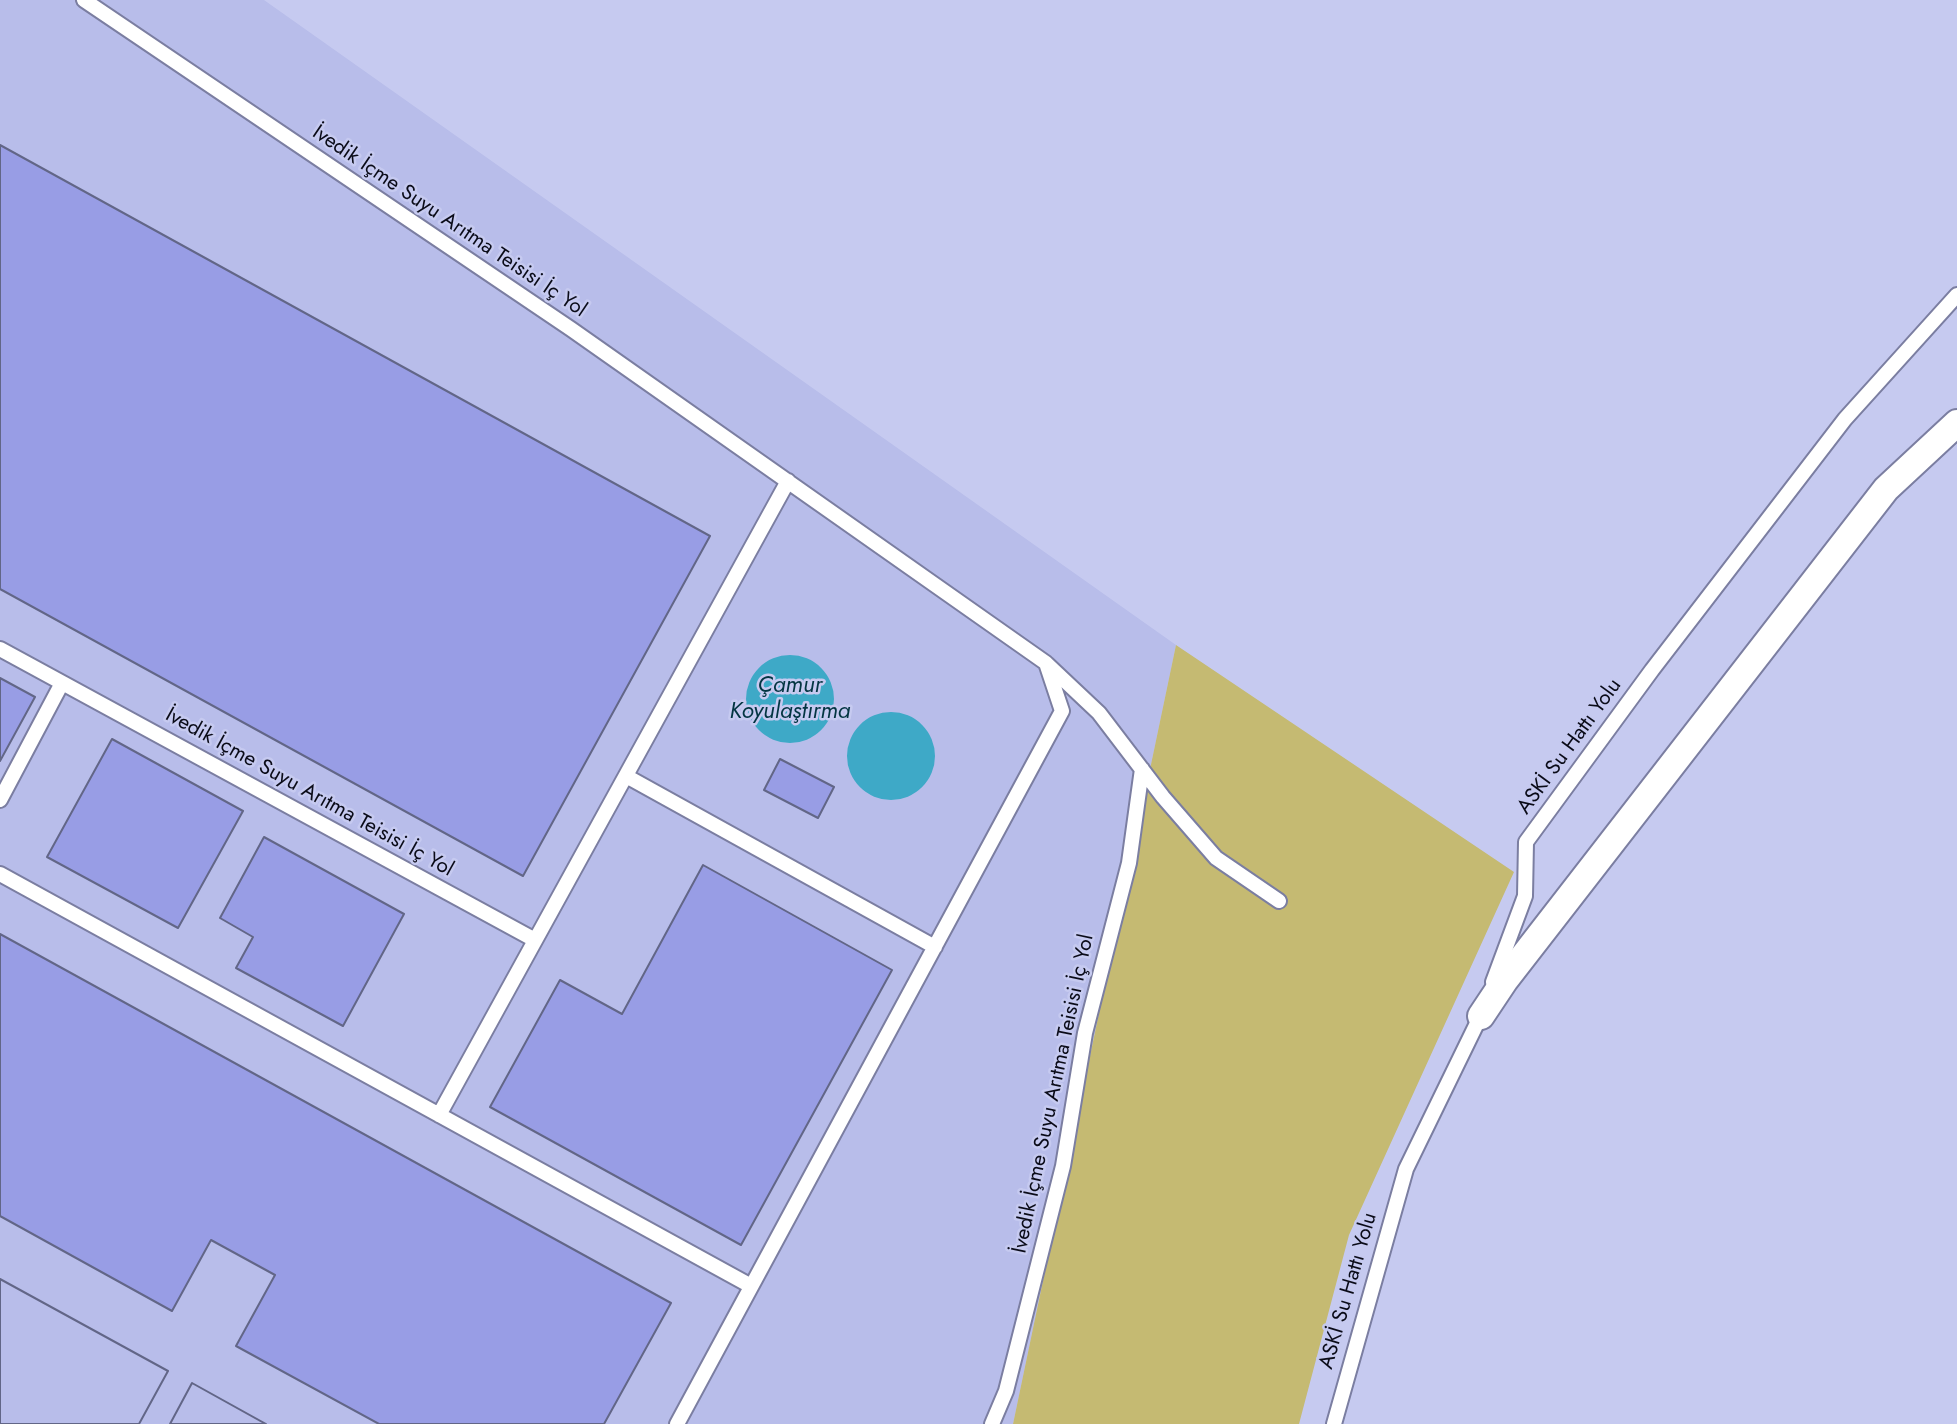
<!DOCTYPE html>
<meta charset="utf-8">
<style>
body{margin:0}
canvas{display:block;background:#c6caf0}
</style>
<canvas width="1957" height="1424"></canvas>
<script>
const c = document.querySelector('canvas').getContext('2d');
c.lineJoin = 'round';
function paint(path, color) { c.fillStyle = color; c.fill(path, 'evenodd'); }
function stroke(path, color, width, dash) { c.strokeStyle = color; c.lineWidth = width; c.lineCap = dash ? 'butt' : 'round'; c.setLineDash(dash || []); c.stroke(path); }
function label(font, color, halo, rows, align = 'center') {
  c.font = font + ' Jost,sans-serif'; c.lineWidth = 5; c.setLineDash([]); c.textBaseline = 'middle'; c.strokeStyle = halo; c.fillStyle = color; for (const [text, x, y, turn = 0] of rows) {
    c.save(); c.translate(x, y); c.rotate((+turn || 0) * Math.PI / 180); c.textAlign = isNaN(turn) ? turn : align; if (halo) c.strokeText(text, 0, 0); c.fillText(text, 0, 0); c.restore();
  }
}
const built = new Path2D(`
 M0 0H264L1176 645 1013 1424H0Z`);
const green = new Path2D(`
 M1176 645 1514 872 1349 1235 1299 1424H1013Z`);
const water = new Path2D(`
 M746 699a44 44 0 1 1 88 0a44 44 0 1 1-88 0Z
 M847 756a44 44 0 1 1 88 0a44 44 0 1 1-88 0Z`);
const building = new Path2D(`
 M0 145 710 536 523 876 0 589Z
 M0 678 35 697 0 761Z
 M112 739 243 811 178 928 47 857Z
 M780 759 834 787 818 818 764 790Z
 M264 837 404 914 343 1026 236 968 253 937 220 918Z
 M703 865 892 970 741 1245 490 1107 560 980 622 1014Z
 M0 934 671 1303 604 1424H379L236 1346 275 1275 211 1240 172 1311 0 1216Z
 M0 1279 168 1371 139 1424H0Z
 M0 1279 168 1371 139 1424H0Z
 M192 1383 266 1424H170Z
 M192 1383 266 1424H170Z`);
const service = new Path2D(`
 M84 0 571 329 1046 663 1062 711 677 1424
 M0 649 535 940
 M1047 664 1099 713 1163 797 1216 858 1279 901
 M626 776 935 947
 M0 800 62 683
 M0 874 751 1286
 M1493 982 1525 896 1526 842 1652 670 1845 419 1957 295
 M439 1115 788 481
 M992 1424 1006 1391 1063 1166 1085 1033 1129 863 1142 769
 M1334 1424 1406 1169 1483 1011`);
const minor = new Path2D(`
 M1481 1016 1505 980 1886 489 1957 423`);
const streetNames = [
 ["İvedik İçme Suyu Arıtma Teisisi İç Yol",449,222,34],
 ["ASKİ Su Hattı Yolu",1570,747,-54],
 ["İvedik İçme Suyu Arıtma Teisisi İç Yol",309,793,29],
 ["İvedik İçme Suyu Arıtma Teisisi İç Yol",1054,1094,-78],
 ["ASKİ Su Hattı Yolu",1349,1291,-74]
];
const waterNames = [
 ["Çamur",790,686],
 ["Koyulaştırma",790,712]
];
paint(built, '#b8bdea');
paint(green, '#c5ba72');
paint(water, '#3ea9c7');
paint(building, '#989de5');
stroke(building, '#626687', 2);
stroke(service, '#7b7ea1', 18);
stroke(minor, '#7b7ea1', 30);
stroke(service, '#fff', 14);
stroke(minor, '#fff', 26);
label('21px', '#0a0b18', '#c6caf0', streetNames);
label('italic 23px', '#033542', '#c6caf0', waterNames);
</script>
